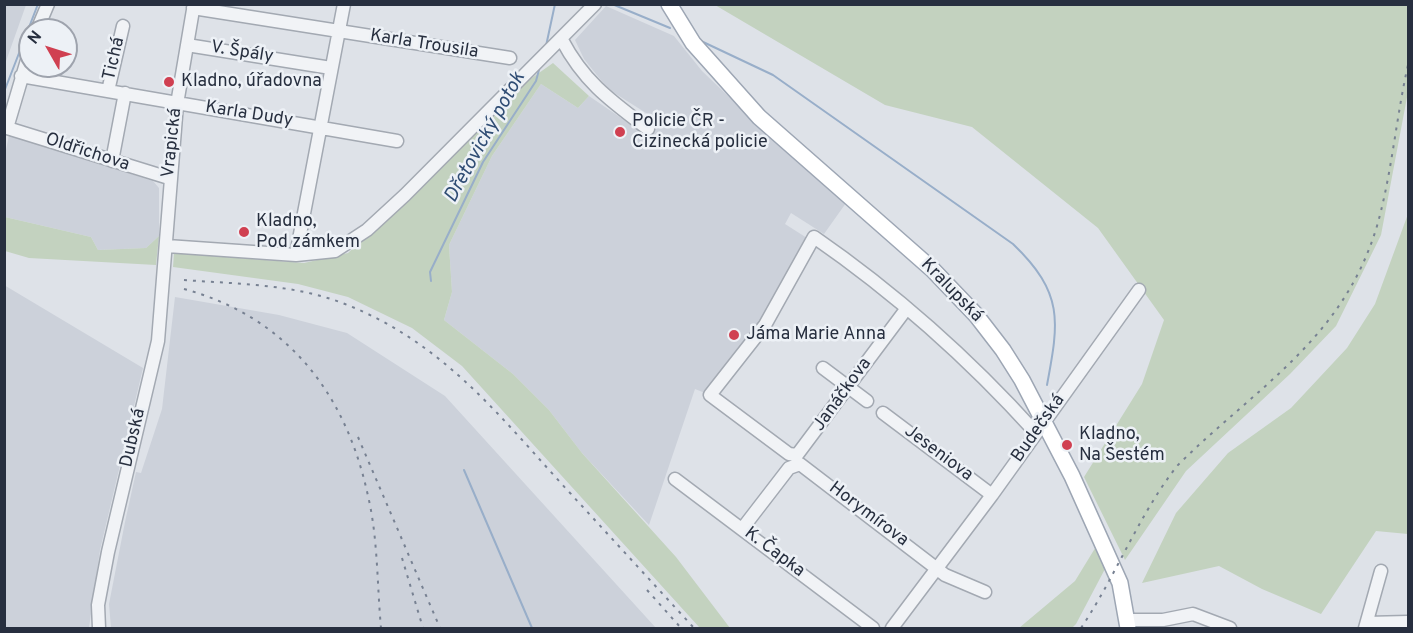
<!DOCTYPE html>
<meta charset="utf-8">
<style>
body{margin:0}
#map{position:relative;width:1413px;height:633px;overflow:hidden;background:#dee2e8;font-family:Overpass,sans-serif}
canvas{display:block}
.frame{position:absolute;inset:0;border:6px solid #272f3f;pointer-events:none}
.north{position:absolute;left:18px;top:18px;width:60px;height:60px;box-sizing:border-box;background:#edf1f6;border:2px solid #9ea3ad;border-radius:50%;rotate:309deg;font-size:16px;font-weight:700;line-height:24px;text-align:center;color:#272f3f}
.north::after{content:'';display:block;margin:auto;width:21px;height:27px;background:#d04051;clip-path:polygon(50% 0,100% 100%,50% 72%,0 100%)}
</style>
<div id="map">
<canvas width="1413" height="633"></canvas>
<div class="frame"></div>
<div class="north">N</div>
</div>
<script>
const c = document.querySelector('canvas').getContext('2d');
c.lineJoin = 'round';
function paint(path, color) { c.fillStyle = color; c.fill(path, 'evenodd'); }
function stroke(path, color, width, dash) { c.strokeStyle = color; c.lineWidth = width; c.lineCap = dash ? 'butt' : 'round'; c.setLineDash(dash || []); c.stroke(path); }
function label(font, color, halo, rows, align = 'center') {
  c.font = font + ' Overpass,sans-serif'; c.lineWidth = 5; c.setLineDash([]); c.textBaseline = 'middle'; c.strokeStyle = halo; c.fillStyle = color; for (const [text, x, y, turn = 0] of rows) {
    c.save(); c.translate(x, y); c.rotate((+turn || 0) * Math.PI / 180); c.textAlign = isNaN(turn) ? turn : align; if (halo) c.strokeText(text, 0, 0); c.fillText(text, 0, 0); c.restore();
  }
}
const built = new Path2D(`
 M5 4 26 5 5 64 4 5Z
 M606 6 674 36 702 71 796 161 846 203 824 234 791 213 785 224 807 238 759 322 705 393 695 389 649 525 582 453 549 410 513 374 444 320 452 292 449 245 492 156 541 84 578 108 589 96 643 133 654 118 608 89 584 59 575 40Z
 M9 135 153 181 159 188V236L146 248 98 250 91 237 5 217 4 160Z
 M4 285 143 368 100 550 89 628H5Z
 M175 297 279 315 347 333 445 396 656 628H111L109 604 125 522 136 472 141 473 162 409Z`);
const green = new Path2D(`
 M715 5H1408V92L1381 235 1336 326 1290 374 1186 471 1125 560 1084 477 1142 384 1164 320 1098 228 972 127 885 105Z
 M553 63 589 96 578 108 541 84 492 156 449 245 452 292 444 320 513 374 549 410 582 453 676 557 730 628 699 627 462 366 412 328 348 297 298 284 173 267 174 253 304 263 348 253 529 80Z
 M1408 214V534L1376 531 1321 614 1262 589 1219 566 1142 583 1176 513 1228 453 1291 408 1347 348 1375 304Z
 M5 217 91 237 98 250 146 248 159 236 156 265 29 258 5 251Z
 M1097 545 1106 567 1076 624 1072 628H1019L1075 581Z`);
const stream = new Path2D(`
 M612 4 670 28
 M701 41 773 75 1013 244C1064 293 1059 321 1047 385
 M546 46 555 4
 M4 92 38 4
 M431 281 430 272 483 162 536 81 540 66
 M464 470 532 628`);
const minor = new Path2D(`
 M193 8 510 58
 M37 30 48 4
 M562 40C584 82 611 101 648 129
 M187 45 331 68
 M21 76 397 141
 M108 91 123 26
 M4 127 169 178
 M7 128 30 50
 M112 161 125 93
 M167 246 296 255 335 251 367 230 405 195 595 4
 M296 255 344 4
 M907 308 797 455 789 454 710 395 765 325 814 237C895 293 970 360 1036 433
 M823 368 867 401
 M883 413 992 495
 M675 479 873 628
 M742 529 789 468 800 464 945 575 985 592
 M1126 620H1163L1193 614 1230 628
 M1367 623 1408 622
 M99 628 98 605 108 552 158 341 177 104 194 4
 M892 628 992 495 1139 290
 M1365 628 1381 571`);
const major = new Path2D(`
 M669 4 693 43 759 117 933 270 976 315 1003 350 1022 380 1072 476 1120 583 1128 628`);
const rail = new Path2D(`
 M184 280C238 284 294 284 345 304 439 341 494 409 559 481 604 530 649 579 694 628
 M184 289C287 317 346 393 368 496 378 538 377 585 381 628
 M358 437 440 628
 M402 558 423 628
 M647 590 681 628
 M1081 628C1116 576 1138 516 1177 466 1255 388 1343 340 1377 226 1392 173 1396 118 1408 65`);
const markers = [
 [169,82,6,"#d04051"],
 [620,132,6,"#d04051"],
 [244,232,6,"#d04051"],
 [734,335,6,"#d04051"],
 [1067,445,6,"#d04051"]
];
const streetNames = [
 ["Karla Trousila",424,45,9],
 ["V. Špály",242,53,9],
 ["Tichá",115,59,-77],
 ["Karla Dudy",249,115,9],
 ["Vrapická",173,143,-84],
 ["Oldřichova",87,153,18],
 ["Kralupská",951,291,46],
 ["Janáčkova",843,395,-54],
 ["Budečská",1039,429,-55],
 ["Dubská",134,438,-77],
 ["Jeseniova",938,454,37],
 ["Horymírova",868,515,37],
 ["K. Čapka",774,553,37]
];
const poiNames = [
 ["Kladno, úřadovna",181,82],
 ["Policie ČR -",632,122],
 ["Cizinecká policie",632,143],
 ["Kladno,",256,222],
 ["Pod zámkem",256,243],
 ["Jáma Marie Anna",746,335],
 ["Kladno,",1079,435],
 ["Na Šestém",1079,456]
];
const waterNames = [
 ["Dřetovický potok",486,138,-61]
];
paint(built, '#ccd1da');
paint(green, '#c3d2bf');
stroke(stream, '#98aec9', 2);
stroke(minor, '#a3a9b2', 15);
stroke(major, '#9da6b4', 18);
stroke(minor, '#f1f3f6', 12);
stroke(major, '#fff', 15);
stroke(rail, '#778192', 2, [3, 6]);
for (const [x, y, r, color] of markers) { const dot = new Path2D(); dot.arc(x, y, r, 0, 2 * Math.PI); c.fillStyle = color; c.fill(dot); stroke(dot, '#edf1f6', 2); }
label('18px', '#272f3f', '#edf1f6', streetNames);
label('18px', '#272f3f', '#edf1f6', poiNames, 'left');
label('italic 20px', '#304d74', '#edf1f6', waterNames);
</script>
